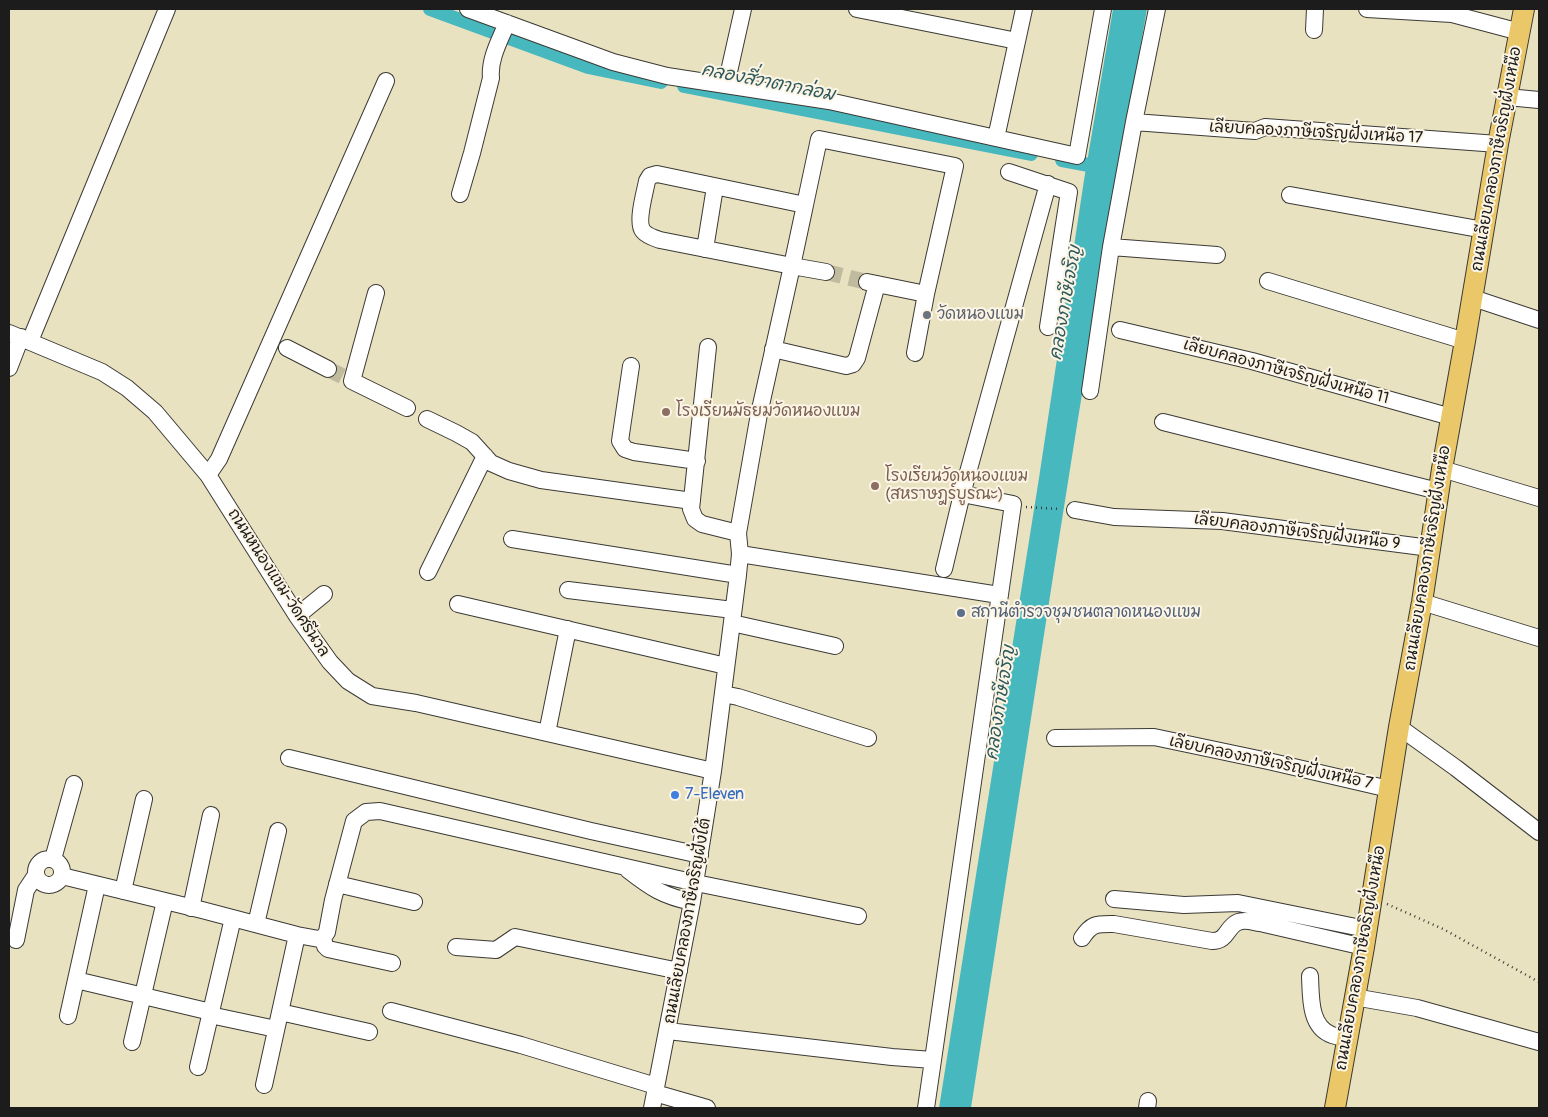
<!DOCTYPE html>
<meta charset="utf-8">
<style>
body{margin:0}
#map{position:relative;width:1548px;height:1117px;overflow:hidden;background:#e9e2c0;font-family:Pangolin,sans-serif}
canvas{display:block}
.frame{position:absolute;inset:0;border:10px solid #1c1c1c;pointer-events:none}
</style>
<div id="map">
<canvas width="1548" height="1117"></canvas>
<div class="frame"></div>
</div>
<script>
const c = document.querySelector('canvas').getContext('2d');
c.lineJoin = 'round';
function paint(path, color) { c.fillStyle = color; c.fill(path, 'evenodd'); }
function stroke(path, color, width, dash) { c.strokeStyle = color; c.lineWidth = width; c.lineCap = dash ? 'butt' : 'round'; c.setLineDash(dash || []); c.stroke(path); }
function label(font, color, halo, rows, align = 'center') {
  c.font = font + ' Pangolin,"Playpen Sans Thai",sans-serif'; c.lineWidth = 4; c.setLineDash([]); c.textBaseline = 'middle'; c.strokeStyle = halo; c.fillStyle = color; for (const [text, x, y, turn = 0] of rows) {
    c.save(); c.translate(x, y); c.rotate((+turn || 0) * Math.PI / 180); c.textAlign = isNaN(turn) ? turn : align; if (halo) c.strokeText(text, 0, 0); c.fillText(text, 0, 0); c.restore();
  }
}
const water = new Path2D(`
 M1113 9H1147C1082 374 1028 741 971 1108H939L1039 478 1084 180Z`);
const canal = new Path2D(`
 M430 9 588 67 661 82
 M684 86 1031 154
 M1062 160 1105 168`);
const minorTunnel = new Path2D(`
 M826 272 867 282
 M328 369 346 378`);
const path = new Path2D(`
 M1026 507 1061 509
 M1387 904 1443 929 1539 982`);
const minor = new Path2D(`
 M468 9 613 62 667 76 829 101 1077 156 1103 9
 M857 9 1017 41
 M1367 9 1452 14 1520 32
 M1314 30 1315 9
 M726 85 743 9
 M1507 97 1539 100
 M1134 122 1255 131 1265 127 1498 144
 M996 138 1024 9
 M1009 172 1069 192 1048 327
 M657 174 805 205 792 266 660 240C654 238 647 236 643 231 636 222 645 192 647 181L650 176Z
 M460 194 472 153 491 78C489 59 500 40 507 23
 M1290 195 1484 230
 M805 205 819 139 955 166 926 294 867 282
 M1111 247 1217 255
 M705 249 715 187
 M1268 281 1465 341
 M376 293 352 381 407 408
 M1473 298 1539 320
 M1120 330 1252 361 1451 417
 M9 333 102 372 127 388 155 412 208 475 297 616 330 662 348 681 372 696 416 703 713 771
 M30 341 167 9
 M708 347 691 509 695 519 702 524 738 533
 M287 348 328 369
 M773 349 846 366 853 364 857 358 877 284
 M915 353 926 294
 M631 366 620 441 625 449 634 452 697 461
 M9 368 21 337
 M1090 391 1111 247 1134 122 1157 9
 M427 419 456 433 472 442 491 463 509 471 541 480 692 501
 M1163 422 1438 491
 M1442 469 1539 498
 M208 475 219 459 386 81
 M1075 510 1114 517 1222 521 1430 548
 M512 539 738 575
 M740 554 999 595
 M944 569 962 494
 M428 572 485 456
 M568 590 733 610
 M1422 602 1539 638
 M458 604 726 666
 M297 616 324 594
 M732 623 835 646
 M723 694 738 697 868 738
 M1399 727 1456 768 1539 832
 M547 733 568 629
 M1055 738 1154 737 1268 761 1389 789
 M289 758 591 831 700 855
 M36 872a13 13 0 1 1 26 0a13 13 0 1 1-26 0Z
 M53 859 74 784
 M628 870C651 888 663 896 692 902
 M62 876 202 910 297 935 319 939 323 938 327 932 333 900 354 821 366 812 380 811 696 883 858 916
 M337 884 414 902
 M123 891 144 799
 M1114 899 1184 905 1238 903 1366 929
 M191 908 211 815
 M256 924 278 831
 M323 938 325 946 328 949 392 963
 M1082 938C1092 923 1097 924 1114 924L1212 941C1228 941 1226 927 1238 922 1245 919 1253 922 1260 923L1364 947
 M16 940 26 890 36 875
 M456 947 496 950 515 937 679 971
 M1310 976C1311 996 1309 1027 1332 1035 1337 1037 1342 1037 1347 1038
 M76 980 211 1012
 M1354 997 1417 1008 1539 1042
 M391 1011 521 1045 656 1086
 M280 1012 369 1032
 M210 1015 276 1029
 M68 1016 97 885
 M668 1031 892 1057 933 1060 1013 504 962 494 1048 184
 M132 1042 165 901
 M198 1067 233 918
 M264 1085 297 935
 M655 1093 707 1108
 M652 1108 692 902 713 771 738 575 740 554 738 533 759 414 792 266 826 272
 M926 1108 933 1060
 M1147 1108 1148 1101`);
const major = new Path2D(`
 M1335 1108 1364 947 1399 727 1422 602 1442 469 1465 341 1498 144 1524 9`);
const markers = [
 [927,315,5,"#6b7280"],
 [666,412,5,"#8d6e63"],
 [875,486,5,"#8d6e63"],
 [961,613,5,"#5c6f8a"],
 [675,795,5,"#3f7fe0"]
];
const streetNames = [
 ["เลียบคลองภาษีเจริญฝั่งเหนือ 17",1316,133,3],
 ["ถนนเลียบคลองภาษีเจริญฝั่งเหนือ",1497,159,-80],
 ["เลียบคลองภาษีเจริญฝั่งเหนือ 11",1286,372,15],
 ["เลียบคลองภาษีเจริญฝั่งเหนือ 9",1297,532,7],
 ["ถนนเลียบคลองภาษีเจริญฝั่งเหนือ",1428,558,-81],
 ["ถนนหนองแขม-วัดศรีนวล",278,583,57],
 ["เลียบคลองภาษีเจริญฝั่งเหนือ 7",1271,763,12],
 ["ถนนเลียบคลองภาษีเจริญฝั่งใต้",688,921,-80],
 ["ถนนเลียบคลองภาษีเจริญฝั่งเหนือ",1361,958,-80]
];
const worshipNames = [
 ["วัดหนองแขม",937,315]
];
const educationNames = [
 ["โรงเรียนมัธยมวัดหนองแขม",676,412],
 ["โรงเรียนวัดหนองแขม",885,477],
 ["(สหราษฎร์บูรณะ)",885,495]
];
const serviceNames = [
 ["สถานีตำรวจชุมชนตลาดหนองแขม",971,613]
];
const shopNames = [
 ["7-Eleven",685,795]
];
const waterNames = [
 ["คลองสี่วาตากล่อม",768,83,11],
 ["คลองภาษีเจริญ",1066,303,-80],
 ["คลองภาษีเจริญ",1001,703,-81]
];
paint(water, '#48b8bf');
stroke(canal, '#48b8bf', 14);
stroke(minorTunnel, '#c0ba9f', 16, [16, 8]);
stroke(minor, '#3b3a35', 18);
stroke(major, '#3b3a35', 22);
stroke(path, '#3b3a35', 2.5, [1, 4]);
stroke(minor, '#fff', 16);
stroke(major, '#eac769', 20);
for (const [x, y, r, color] of markers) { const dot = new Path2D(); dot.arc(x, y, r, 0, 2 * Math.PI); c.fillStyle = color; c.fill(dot); stroke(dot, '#fcf5e5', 2); }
label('16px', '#1c1c1c', '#fcf5e5', streetNames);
label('16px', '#5b616d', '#fcf5e5', worshipNames, 'left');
label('16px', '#785e54', '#fcf5e5', educationNames, 'left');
label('16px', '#4e5e75', '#fcf5e5', serviceNames, 'left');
label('16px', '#366cbe', '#fcf5e5', shopNames, 'left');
label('italic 18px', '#2e5a5d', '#fcf5e5', waterNames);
</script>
